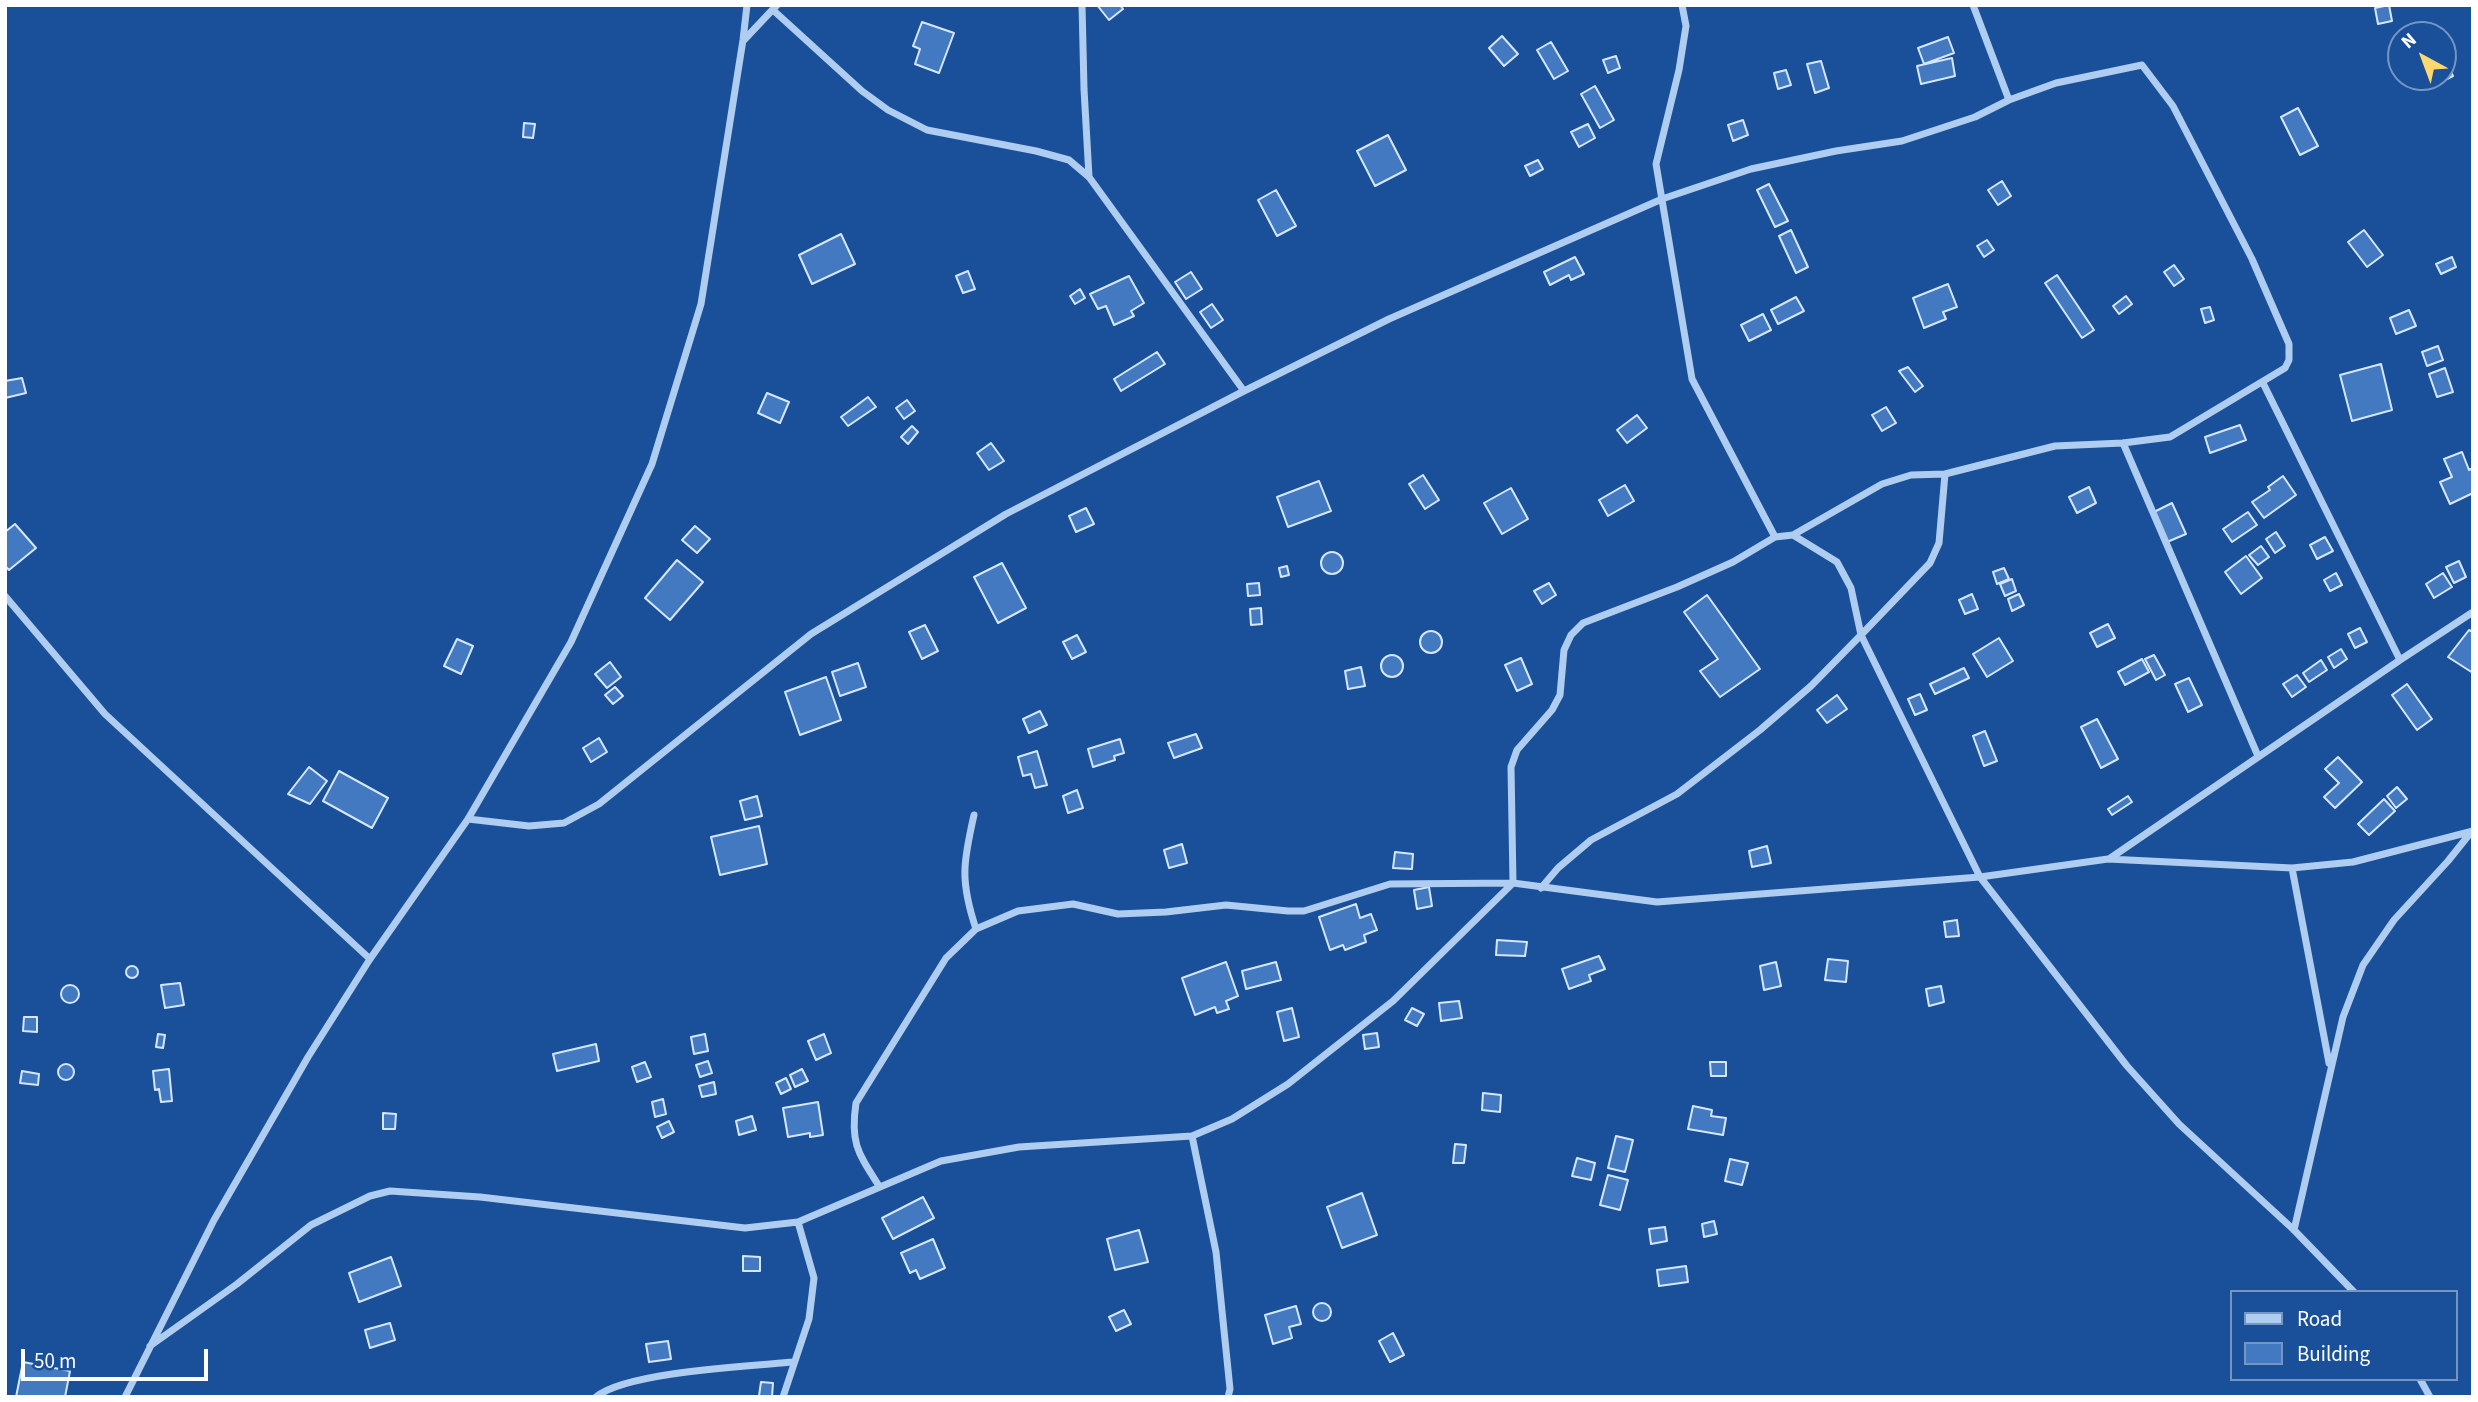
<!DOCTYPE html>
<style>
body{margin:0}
#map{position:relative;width:2478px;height:1402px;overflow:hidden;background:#195099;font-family:"Source Sans 3",sans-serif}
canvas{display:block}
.frame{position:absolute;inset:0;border:7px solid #fff;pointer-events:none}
.legend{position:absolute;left:2230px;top:1290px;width:228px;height:91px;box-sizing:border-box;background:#195099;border:2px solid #7596c2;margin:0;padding:9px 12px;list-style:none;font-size:21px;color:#fff}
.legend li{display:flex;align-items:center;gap:14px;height:35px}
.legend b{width:35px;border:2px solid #7596c2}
.north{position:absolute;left:2387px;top:21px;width:70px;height:70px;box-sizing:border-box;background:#195099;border:2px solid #7596c2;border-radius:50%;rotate:319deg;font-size:19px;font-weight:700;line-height:28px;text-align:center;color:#fff}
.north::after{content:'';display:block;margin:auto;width:24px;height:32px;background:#ffd76f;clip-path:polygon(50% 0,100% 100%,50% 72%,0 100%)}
.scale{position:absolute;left:21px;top:1349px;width:187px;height:32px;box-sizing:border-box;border:4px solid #fff;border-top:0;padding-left:9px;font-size:21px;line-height:24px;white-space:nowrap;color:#fff;-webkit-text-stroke:5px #195099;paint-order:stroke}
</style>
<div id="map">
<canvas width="2478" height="1402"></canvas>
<div class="frame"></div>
<ul class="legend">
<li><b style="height:9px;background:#afccf1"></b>Road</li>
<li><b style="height:19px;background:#4279c0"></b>Building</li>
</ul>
<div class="north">N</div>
<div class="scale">50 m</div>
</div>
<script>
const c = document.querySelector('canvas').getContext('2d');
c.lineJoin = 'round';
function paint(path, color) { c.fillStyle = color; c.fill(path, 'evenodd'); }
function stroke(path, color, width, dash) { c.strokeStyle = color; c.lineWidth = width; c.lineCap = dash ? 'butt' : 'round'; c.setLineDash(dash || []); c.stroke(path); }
const building = new Path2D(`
 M1097 5H1120L1123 9 1109 20Z
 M2389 5 2392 21 2378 24 2375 8Z
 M922 22 954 33 939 73 915 64 920 49 913 46Z
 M1502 36 1518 54 1504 66 1489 48Z
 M1948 37 1954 53 1924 64 1918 48Z
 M1551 42 1568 71 1554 79 1537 50Z
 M1616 56 1620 68 1608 73 1603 60Z
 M1952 58 1955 76 1921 84 1917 66Z
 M2445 60 2453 76 2431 87 2425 77H2443Z
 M1821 61 1829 88 1815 93 1807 64Z
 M1786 70 1791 85 1778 89 1774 73Z
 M1595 86 1614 120 1600 128 1581 94Z
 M2298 108 2318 146 2300 155 2281 117Z
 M1743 120 1748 135 1733 141 1728 125Z
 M524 123 535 124 533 138 523 137Z
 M1588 124 1595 138 1579 147 1571 132Z
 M1388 135 1406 170 1375 186 1357 151Z
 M1538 160 1543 169 1530 176 1525 166Z
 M2002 181 2011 196 1998 205 1988 190Z
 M1769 184 1788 221 1775 227 1757 190Z
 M1276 190 1296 226 1277 236 1258 200Z
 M1791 230 1808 267 1796 273 1779 236Z
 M2364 230 2383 255 2367 267 2348 242Z
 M841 234 855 264 812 284 799 255Z
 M1987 240 1994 250 1984 257 1977 246Z
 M1575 257 1584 274 1571 280 1569 275 1550 285 1544 272Z
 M2452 257 2456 267 2441 274 2436 264Z
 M2174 265 2184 279 2174 286 2164 272Z
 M968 271 975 289 963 293 956 276Z
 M1191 272 1202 289 1186 299 1175 282Z
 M2057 275 2094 330 2082 338 2045 283Z
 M1129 276 1144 303 1131 311 1134 316 1114 325 1106 306 1098 309 1090 294Z
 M1948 284 1957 307 1943 312 1946 319 1924 328 1913 298Z
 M1080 289 1085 298 1075 304 1070 296Z
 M2126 296 2132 304 2119 314 2113 306Z
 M1796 297 1804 311 1778 324 1771 310Z
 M1212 304 1223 320 1211 328 1200 312Z
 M2210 307 2214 320 2205 323 2201 309Z
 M2409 310 2416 326 2396 334 2390 318Z
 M1763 314 1771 330 1749 341 1741 325Z
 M2438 346 2443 360 2427 366 2422 352Z
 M1157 352 1165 364 1121 391 1114 379Z
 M2381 364 2392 410 2352 421 2340 375Z
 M1908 367 1923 386 1915 392 1899 371Z
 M2445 368 2453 392 2437 397 2429 374Z
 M22 378 26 393 5 398V381Z
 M767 393 789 402 780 423 758 413Z
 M868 397 876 407 848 426 841 417Z
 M907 400 915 411 904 419 896 408Z
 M1886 407 1896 423 1882 431 1872 415Z
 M1637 415 1647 428 1627 443 1617 430Z
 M2240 425 2246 440 2210 453 2205 437Z
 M912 426 918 432 908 444 901 437Z
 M991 443 1004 461 989 470 977 453Z
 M2462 452 2469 470 2473 468V493L2450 504 2440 482 2452 477 2444 459Z
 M1423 475 1439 500 1425 509 1409 484Z
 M2283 476 2296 495 2264 518 2252 502 2270 490 2268 487Z
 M1319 481 1331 511 1288 527 1277 497Z
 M1625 485 1634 501 1608 516 1599 500Z
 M2089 487 2096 503 2077 513 2069 497Z
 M1511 488 1528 519 1502 534 1484 503Z
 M2172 503 2186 534 2167 542 2154 512Z
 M1086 508 1094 524 1076 532 1069 516Z
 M2248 512 2257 525 2232 542 2223 529Z
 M15 524 36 548 9 570 5 566V532Z
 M695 526 710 539 697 553 682 540Z
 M2276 532 2285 546 2275 553 2266 539Z
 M2325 537 2333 551 2317 559 2310 545Z
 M2261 546 2269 557 2258 565 2249 555Z
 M1321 563a11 11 0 1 1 22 0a11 11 0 1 1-22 0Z
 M2246 556 2262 578 2241 594 2225 572Z
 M677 560 703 582 670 620 645 598Z
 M2459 561 2466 577 2454 583 2446 567Z
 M1002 563 1026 608 998 623 974 577Z
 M1287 566 1289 575 1281 577 1279 568Z
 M2004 568 2009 579 1997 584 1993 572Z
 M2336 573 2342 585 2330 591 2324 580Z
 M2443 573 2452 587 2434 598 2426 584Z
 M2012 579 2016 591 2005 596 2000 584Z
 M1259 583 1260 595 1248 596 1247 584Z
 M1549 583 1556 595 1542 604 1534 591Z
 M1972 594 1978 609 1965 614 1959 600Z
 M2019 594 2024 605 2012 611 2008 599Z
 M1707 595 1760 669 1720 697 1700 671 1718 659 1684 612Z
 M1261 608 1262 624 1251 625 1250 609Z
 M2108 624 2115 638 2097 647 2090 633Z
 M925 625 938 651 922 659 909 632Z
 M2360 628 2367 642 2355 648 2348 634Z
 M2469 630 2473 632V673L2448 657Z
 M1420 642a11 11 0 1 1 22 0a11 11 0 1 1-22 0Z
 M1077 635 1086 652 1072 659 1063 642Z
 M1999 638 2013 661 1987 677 1973 654Z
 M457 639 473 646 461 674 444 666Z
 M2341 649 2347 659 2334 668 2328 657Z
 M1381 666a11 11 0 1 1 22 0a11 11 0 1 1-22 0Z
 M2154 655 2165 675 2156 680 2145 659Z
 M1521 658 1532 684 1517 691 1505 665Z
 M2142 659 2149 672 2125 685 2118 672Z
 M2321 660 2327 670 2309 682 2303 673Z
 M610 662 621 677 607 688 595 674Z
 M858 663 866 687 840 696 832 672Z
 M1361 667 1365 686 1348 689 1345 671Z
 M1964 668 1969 678 1935 694 1930 684Z
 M2297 675 2306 687 2292 697 2283 684Z
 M826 677 841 720 800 735 785 692Z
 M2189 678 2202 705 2188 712 2175 684Z
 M2407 684 2432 719 2417 730 2392 695Z
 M615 687 623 696 613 704 605 695Z
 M1920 694 1927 710 1915 715 1908 699Z
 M1837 695 1847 709 1827 723 1817 710Z
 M1040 711 1047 725 1029 733 1023 719Z
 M2097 719 2118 759 2101 768 2081 727Z
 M1985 731 1997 761 1984 766 1973 736Z
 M1196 734 1202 748 1174 758 1168 743Z
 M599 738 607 752 591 762 583 748Z
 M1120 739 1124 753 1114 756 1115 760 1093 767 1088 749Z
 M1037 751 1047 785 1035 788 1031 774 1023 776 1018 757Z
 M2338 757 2362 782 2335 808 2324 797 2339 783 2325 769Z
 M309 767 327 781 310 804 288 794Z
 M339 771 388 798 372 828 323 801Z
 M2397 787 2407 799 2396 808 2387 796Z
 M1077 790 1083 808 1068 813 1063 796Z
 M757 796 762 816 745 820 740 801Z
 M2128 796 2132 802 2112 815 2108 809Z
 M2384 799 2395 811 2369 835 2358 824Z
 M759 826 767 864 720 875 711 837Z
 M1182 844 1187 863 1169 868 1164 850Z
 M1767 846 1771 863 1752 867 1749 851Z
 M1395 852 1413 854 1412 869 1393 868Z
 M1429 887 1432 906 1417 909 1414 890Z
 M1356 904 1360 918 1371 914 1377 930 1364 935 1366 942 1345 950 1343 945 1330 950 1319 917Z
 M1957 920 1959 936 1946 937 1944 922Z
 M1497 940 1527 942 1525 956 1496 955Z
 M1599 956 1605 969 1589 975 1591 981 1569 989 1562 969Z
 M1828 959 1848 961 1846 982 1825 980Z
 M1226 962 1238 996 1226 1001 1229 1009 1217 1013 1215 1007 1195 1015 1182 978Z
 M1276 962 1281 980 1246 989 1242 971Z
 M1776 962 1781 986 1764 990 1760 966Z
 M126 972a6 6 0 1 1 12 0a6 6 0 1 1-12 0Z
 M180 983 184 1005 165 1008 161 985Z
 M61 994a9 9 0 1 1 18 0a9 9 0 1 1-18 0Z
 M1941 986 1944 1002 1929 1006 1926 989Z
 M1459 1001 1462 1018 1441 1021 1439 1003Z
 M1292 1008 1299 1037 1284 1041 1277 1012Z
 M1412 1008 1424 1014 1417 1026 1405 1020Z
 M24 1017H37V1032L23 1031Z
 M1377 1033 1379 1047 1365 1049 1363 1035Z
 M158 1034 165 1035 163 1048 156 1047Z
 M705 1034 708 1051 694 1054 691 1037Z
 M824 1034 831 1053 816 1060 808 1041Z
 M596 1044 599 1061 557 1071 553 1054Z
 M708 1061 712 1073 700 1077 696 1065Z
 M645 1062 651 1077 637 1082 632 1067Z
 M1710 1062H1726V1076H1711Z
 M58 1072a8 8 0 1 1 16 0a8 8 0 1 1-16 0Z
 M169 1069 172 1101 161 1102 159 1089 155 1090 153 1071Z
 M802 1069 808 1081 795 1087 790 1075Z
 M22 1071 39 1074 38 1085 20 1083Z
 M786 1078 791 1089 781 1094 776 1083Z
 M714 1082 716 1094 702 1097 699 1086Z
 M1483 1093 1501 1095 1500 1112 1482 1110Z
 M663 1099 666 1114 655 1117 652 1102Z
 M818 1102 823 1135 810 1137V1133L788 1137 783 1108Z
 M1693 1106 1712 1110 1711 1116 1726 1118 1723 1135 1688 1129Z
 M383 1113 396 1114 395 1129H383Z
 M752 1116 756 1130 739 1135 736 1121Z
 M669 1121 674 1132 662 1138 657 1127Z
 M1616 1136 1633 1140 1625 1172 1608 1168Z
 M1455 1144 1466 1145 1464 1163H1453Z
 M1577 1158 1595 1163 1591 1180 1572 1176Z
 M1730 1159 1748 1163 1742 1185 1725 1181Z
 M1608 1175 1628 1180 1620 1210 1600 1205Z
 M1362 1193 1377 1235 1342 1248 1327 1207Z
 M923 1197 934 1218 893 1239 882 1218Z
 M1714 1221 1717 1234 1704 1237 1702 1224Z
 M1665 1227 1667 1241 1651 1244 1649 1229Z
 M1139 1230 1148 1262 1115 1270 1107 1239Z
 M933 1239 945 1268 920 1279 916 1270 910 1273 901 1253Z
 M743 1256 760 1257V1271H743Z
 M391 1257 401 1286 359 1302 349 1273Z
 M1686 1266 1688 1282 1659 1286 1657 1270Z
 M1313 1312a9 9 0 1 1 18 0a9 9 0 1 1-18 0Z
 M1296 1306 1301 1324 1289 1327 1292 1338 1273 1344 1265 1315Z
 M1124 1310 1131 1324 1116 1331 1109 1317Z
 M390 1323 395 1340 370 1348 365 1330Z
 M1393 1333 1404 1355 1390 1362 1379 1341Z
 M668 1341 671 1359 649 1362 646 1344Z
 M23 1362 70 1371 65 1397H16Z
 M761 1382 773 1383 772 1397 759 1396Z`);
const minor = new Path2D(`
 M1082 5 1084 89 1089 177
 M1682 5 1686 26 1679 70 1656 164 1692 379 1775 537
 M1973 5 2009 100
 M773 10 862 91 888 110 927 130 1036 151 1069 160 1089 177 1244 391
 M744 40 777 5
 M2123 443 2258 756
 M1793 535 1837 562 1851 588 1861 635 1980 877 2127 1066 2179 1124 2294 1230 2354 1292
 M5 596 105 714 370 959
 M2400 660 2473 612
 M974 815C963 863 960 881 976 929
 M2109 859 2400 660 2263 383
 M2292 868 2329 1063
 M1541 888 1558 868 1591 840 1677 794 1760 730 1811 686 1861 635 1930 563 1939 543 1945 474
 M1192 1136 1216 1252 1230 1389 1228 1397
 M879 1186C858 1153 850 1143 856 1103L946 958 976 929 1018 911 1073 904 1118 914 1166 912 1226 905 1288 911H1304L1390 884 1513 883 1657 902 1980 877 2108 859 2292 868 2353 862 2473 831
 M2294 1230 2343 1017 2363 965 2394 920 2448 861 2472 831
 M150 1346 237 1284 311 1225 370 1196 390 1191 480 1197 745 1228 798 1222 941 1161 1019 1147 1192 1136 1232 1119 1288 1084 1393 1001 1513 883 1511 767 1517 750 1552 710 1560 695 1564 650 1571 635 1583 623 1677 587 1733 562 1775 537 1793 535 1882 484 1911 475 1945 474 2055 446 2123 443 2170 437 2285 368 2289 360V344L2252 259 2173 106 2142 65 2056 83 2009 100 1975 117 1902 141 1836 151 1751 169 1662 199 1389 319 1244 391 1006 514 811 634 599 804 564 823 529 826 468 819
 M2420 1379 2430 1397
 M125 1397 214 1220 308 1057 370 959 468 819 571 642 652 464 701 304 743 40 747 5
 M596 1397C625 1372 750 1366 793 1362
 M783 1397 809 1319 814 1278 798 1222`);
paint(building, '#4279c0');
stroke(building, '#d6e7fc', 2);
stroke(minor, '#afccf1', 7);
</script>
